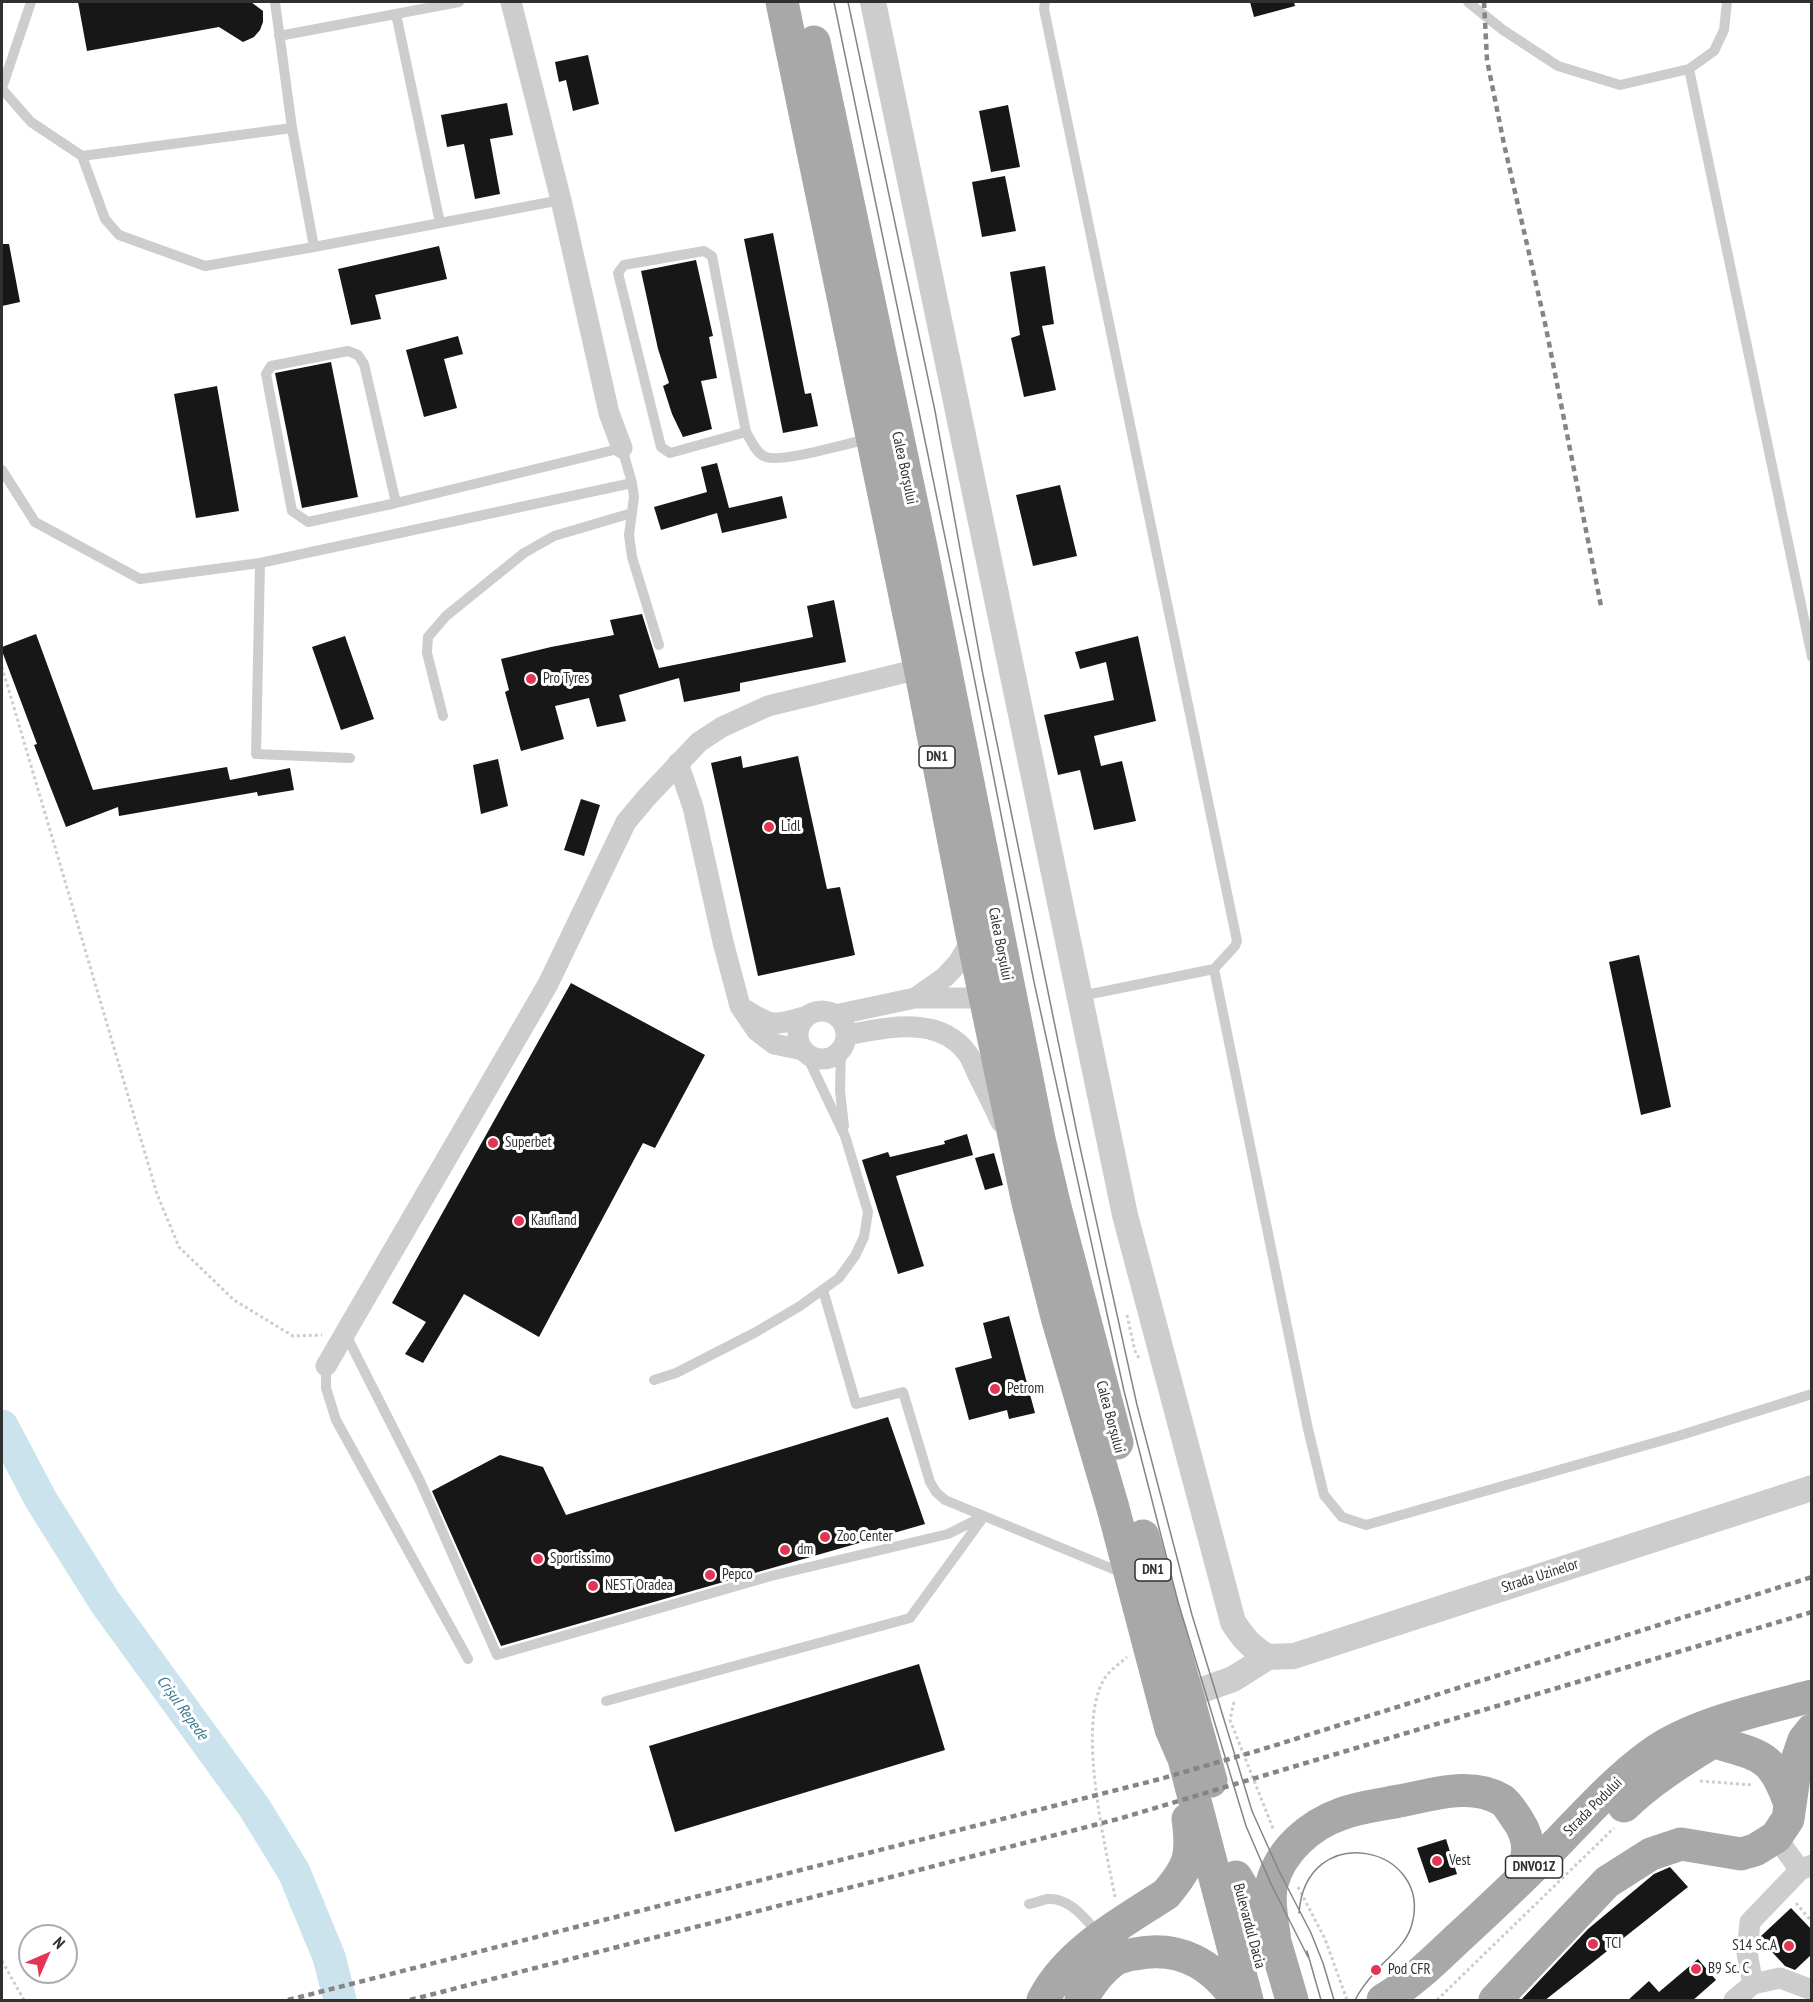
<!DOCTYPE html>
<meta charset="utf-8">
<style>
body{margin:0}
#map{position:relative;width:1813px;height:2002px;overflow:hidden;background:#fff;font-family:"PT Sans Narrow",sans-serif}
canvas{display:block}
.frame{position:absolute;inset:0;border:3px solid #303030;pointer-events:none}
.north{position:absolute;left:18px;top:1924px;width:60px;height:60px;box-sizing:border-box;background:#fff;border:2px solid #acacac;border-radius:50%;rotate:45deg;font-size:16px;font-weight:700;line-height:24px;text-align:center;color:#303030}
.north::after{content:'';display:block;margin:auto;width:21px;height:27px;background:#e33655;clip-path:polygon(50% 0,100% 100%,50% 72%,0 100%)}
</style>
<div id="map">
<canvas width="1813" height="2002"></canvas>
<div class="frame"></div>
<div class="north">N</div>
</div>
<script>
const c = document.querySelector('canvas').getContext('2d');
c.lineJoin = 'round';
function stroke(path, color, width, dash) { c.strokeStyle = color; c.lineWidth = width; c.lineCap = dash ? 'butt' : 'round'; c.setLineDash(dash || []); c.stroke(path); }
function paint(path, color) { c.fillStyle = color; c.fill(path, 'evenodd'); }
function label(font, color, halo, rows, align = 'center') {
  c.font = font + ' "PT Sans Narrow",sans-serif'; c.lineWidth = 6; c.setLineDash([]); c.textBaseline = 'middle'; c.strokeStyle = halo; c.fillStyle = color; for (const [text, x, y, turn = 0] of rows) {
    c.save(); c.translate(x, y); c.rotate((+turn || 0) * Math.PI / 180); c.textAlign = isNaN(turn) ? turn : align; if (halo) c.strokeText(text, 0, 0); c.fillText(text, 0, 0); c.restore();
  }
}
const river = new Path2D(`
 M2 1426 41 1500 105 1602 254 1807 294 1872 329 1957 340 2000`);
const building = new Path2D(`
 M78 2H251L263 11V22L260 30 254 37 243 42 219 27 87 51Z
 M1250 2H1294L1295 6 1254 17Z
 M588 55 599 104 573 111 566 80 559 82 555 62Z
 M507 103 513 135 490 139 500 194 475 199 464 144 447 147 441 115Z
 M1008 105 1020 167 991 172 979 111Z
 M1005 176 1016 231 982 237 972 182Z
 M773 233 805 394 811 393 818 426 783 433 744 239Z
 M2 244H9L20 302 2 306Z
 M439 246 447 279 375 295 381 319 351 325 338 269Z
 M696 260 713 336 709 337 717 378 701 381 712 429 683 437 672 414 663 386 669 383 658 349 641 271Z
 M1045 266 1054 324 1042 326 1056 390 1024 397 1011 338 1020 335 1010 272Z
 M458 336 463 354 444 359 457 408 424 417 406 350Z
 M331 362 358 497 302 508 275 373Z
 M217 386 239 511 196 518 174 394Z
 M717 463 729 508 782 496 787 518 722 533 717 513 661 530 654 507 707 492 701 467Z
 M1060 485 1077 556 1033 566 1016 495Z
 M834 600 846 662 740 683V691L684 702 679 678 619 695 626 721 597 727 589 698 555 706 564 739 521 751 505 692 509 690 501 659 551 647 614 635 610 620 642 614 659 668 813 637 807 606Z
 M36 634 93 790 227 767 230 780 290 768 294 790 258 796 257 792 119 816 118 807 66 827 34 745 37 744 2 651V647Z
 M345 636 374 719 341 730 312 647Z
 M1138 636 1156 721 1094 736 1101 766 1122 761 1136 821 1094 830 1080 770 1058 775 1044 715 1114 700 1106 662 1080 669 1075 652Z
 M741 756 743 768 798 756 827 889 840 887 855 955 758 976 711 763Z
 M498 759 508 806 481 814 473 765Z
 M581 799 600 805 584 856 564 850Z
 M1639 955 1671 1107 1641 1115 1609 962Z
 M571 983 705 1055 655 1148 643 1143 539 1337 464 1294 423 1363 405 1354 426 1322 392 1303Z
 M967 1134 973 1155 896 1176 924 1266 898 1274 862 1160 888 1152 890 1157 945 1144 944 1141Z
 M994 1153 1003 1185 985 1190 975 1158Z
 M1009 1316 1035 1413 1009 1419 1007 1410 969 1420 955 1368 992 1358 983 1323Z
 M888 1417 925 1524 501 1646 432 1491 500 1455 543 1467 566 1515Z
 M919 1664 945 1750 675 1832 649 1746Z
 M1446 1839 1457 1874 1429 1883 1417 1848Z
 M1670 1867 1688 1887 1544 2001H1520L1588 1929 1654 1874Z
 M1791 1908 1812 1930V1954L1795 1970 1785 1966 1761 1940V1936Z
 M1698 1959 1716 1980 1692 2001H1627L1649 1981 1659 1992Z`);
const path = new Path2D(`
 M2 667 157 1194 179 1247 234 1300 293 1336 322 1335
 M1127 1315 1135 1351 1140 1360
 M1234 1702 1230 1720 1274 1831
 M1700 1781 1753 1785
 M1298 1887 1325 1939 1347 2000
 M1115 1897C1105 1844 1078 1732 1102 1683 1107 1672 1118 1665 1127 1657
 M1796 1903 1812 1922
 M2 1961 24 2000
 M1437 2000 1614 1828`);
const service = new Path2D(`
 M275 2 292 128 314 247
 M1045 2 1044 9 1237 941 1235 946 1214 969
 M1468 2 1503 30 1558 66 1620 85 1689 69 1714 51 1724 30 1727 2
 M396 14 440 223
 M279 36 459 2
 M1689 69 1812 657
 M2 88 31 2
 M2 89 31 122 82 156 105 219 119 235 205 266 314 247 561 200
 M82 156 292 128
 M746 432 670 453 661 447 618 273 624 265 704 251 712 256 746 432C751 440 756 454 766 457 783 463 848 443 869 439
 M2 470 35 522 140 579 260 563 632 483
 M396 503 364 364 358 355 348 351 271 366 266 374 292 511 308 522 396 503 622 448 632 483 634 497 629 535 632 557 659 645
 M260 563 256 754 350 758
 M443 716 427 653 428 637 446 616 524 553 554 536 632 513
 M1081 996 1214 969 1308 1429 1324 1495 1342 1517 1366 1525 1678 1436 1812 1394
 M841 1050 840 1091 844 1126
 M823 1290 856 1404 903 1392 930 1482 936 1492 945 1500 1125 1574
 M345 1333 420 1481 497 1655 771 1576 948 1534 984 1516
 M326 1366V1388L336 1420 468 1659
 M654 1380 676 1373 756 1332 800 1306 839 1278 855 1256 864 1237 868 1212 845 1136 805 1052
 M606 1701 910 1618 982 1519
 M1029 1904C1035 1903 1042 1900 1048 1899 1070 1897 1086 1920 1099 1934`);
const minor = new Path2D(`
 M511 2 561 200 609 413 622 448
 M678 763 693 807 723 942 740 1006 757 1031 774 1044 803 1050
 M915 998H995
 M746 1010C774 1028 776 1025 807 1016
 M798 1035a24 24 0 1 1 48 0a24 24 0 1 1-48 0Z
 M835 1015 915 998 945 977 958 963 967 948 972 935
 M846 1035C887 1028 939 1014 968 1054 972 1060 975 1069 978 1075 986 1091 994 1106 1001 1122
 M326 1366 548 984 626 822 647 797 699 742 722 727 768 706 931 666
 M1776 1837 1800 1870
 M1753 1984 1747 1953 1750 1922 1800 1870 1812 1865
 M1734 2000 1753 1984 1780 1978 1812 1990`);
const tertiary = new Path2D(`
 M873 2 1125 1215 1233 1622C1243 1638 1252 1648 1268 1657
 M1188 1695 1233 1679 1268 1657 1294 1656 1812 1488`);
const primary = new Path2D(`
 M782 2 920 668 972 934 1028 1203 1057 1317 1113 1508 1171 1729 1184 1759 1247 2000
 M814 42 921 547 1039 1139 1054 1203 1117 1443
 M1143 1536 1211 1781
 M1714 1742C1762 1756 1772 1754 1790 1804
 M1624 1806C1649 1782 1677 1764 1706 1746
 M1236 1877 1275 1942 1292 2000
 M1275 1942C1273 1924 1267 1900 1272 1883 1281 1850 1310 1825 1341 1814 1359 1807 1380 1805 1399 1801 1432 1795 1471 1781 1502 1800 1508 1804 1514 1815 1519 1822 1533 1844 1528 1860 1518 1882
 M1043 2000C1068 1951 1122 1923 1166 1894 1190 1866 1193 1855 1188 1819
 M1081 2000C1089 1986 1099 1971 1113 1961 1119 1957 1128 1955 1135 1954 1178 1945 1213 1964 1237 2000
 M1383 2000C1410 1984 1433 1962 1456 1940 1492 1907 1527 1874 1561 1839 1589 1810 1617 1779 1650 1755 1691 1724 1762 1709 1812 1696
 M1495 2000 1607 1882 1651 1854 1681 1844 1741 1854 1755 1850 1776 1837 1788 1819 1796 1763 1804 1740 1812 1730`);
const tram = new Path2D(`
 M834 2 973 672 1034 982 1124 1391 1178 1602 1246 1826 1271 1884 1308 1957
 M848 2 935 411 983 675 1078 1138 1137 1405 1192 1615 1252 1811 1278 1869 1311 1933 1323 1963 1334 2000
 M1299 1913C1306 1818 1433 1846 1412 1924 1407 1944 1389 1956 1376 1971 1368 1980 1360 1990 1355 2000
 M1307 1951 1321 2000`);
const rail = new Path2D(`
 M1484 2 1487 60 1504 144 1545 323 1601 606
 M288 2000 1160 1779 1260 1750 1812 1577
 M410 2000 1118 1819 1812 1612`);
const markers = [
 [531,679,6,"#e33655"],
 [769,827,6,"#e33655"],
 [493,1143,6,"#e33655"],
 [519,1221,6,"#e33655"],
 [995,1389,6,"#e33655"],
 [825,1537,6,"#e33655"],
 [785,1550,6,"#e33655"],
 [538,1559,6,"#e33655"],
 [710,1575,6,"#e33655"],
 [593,1586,6,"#e33655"],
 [1437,1861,6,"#e33655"],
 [1593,1944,6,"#e33655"],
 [1789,1946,6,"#e33655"],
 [1696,1969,6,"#e33655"],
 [1376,1970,6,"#e33655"]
];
const shields = [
 [937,757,36],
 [1153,1570,36],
 [1534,1867,57]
];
const shieldNames = [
 ["DN1",937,757],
 ["DN1",1153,1570],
 ["DNVO1Z",1534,1867]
];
const streetNames = [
 ["Calea Borșului",904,468,78],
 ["Calea Borșului",1000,944,79],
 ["Calea Borșului",1110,1417,75],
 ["Strada Uzinelor",1540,1576,-18],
 ["Strada Podului",1593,1807,-45],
 ["Bulevardul Dacia",1249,1926,75]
];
const poiNames = [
 ["Pro Tyres",543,679],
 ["Lidl",781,827],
 ["Superbet",505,1143],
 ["Kaufland",531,1221],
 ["Petrom",1007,1389],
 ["Zoo Center",837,1537],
 ["dm",797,1550],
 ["Sportissimo",550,1559],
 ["Pepco",722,1575],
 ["NEST Oradea",605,1586],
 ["Vest",1449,1861],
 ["TCI",1605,1944],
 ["S14 Sc.A",1777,1946,"right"],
 ["B9 Sc. C",1708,1969],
 ["Pod CFR",1388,1970]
];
const waterNames = [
 ["Crișul Repede",182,1708,54]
];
stroke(river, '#cbe3ec', 33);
paint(building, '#171717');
stroke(path, '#cdcdcd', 3, [3, 3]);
stroke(service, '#cdcdcd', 10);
stroke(minor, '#cdcdcd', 21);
stroke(tertiary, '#cdcdcd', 26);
stroke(primary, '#a8a8a8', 33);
stroke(tram, '#858585', 1.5);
stroke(rail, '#858585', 4.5, [6, 4.5]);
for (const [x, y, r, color] of markers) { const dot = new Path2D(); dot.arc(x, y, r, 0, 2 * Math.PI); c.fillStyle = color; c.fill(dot); stroke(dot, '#fff', 2); }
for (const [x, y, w] of shields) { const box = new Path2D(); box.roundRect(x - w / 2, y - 11, w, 22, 4.5); c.fillStyle = '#fff'; c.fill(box); stroke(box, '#303030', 1.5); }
label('bold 14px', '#303030', null, shieldNames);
label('15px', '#303030', '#fff', streetNames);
label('15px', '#303030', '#fff', poiNames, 'left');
label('italic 16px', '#3e7a92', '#fff', waterNames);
</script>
